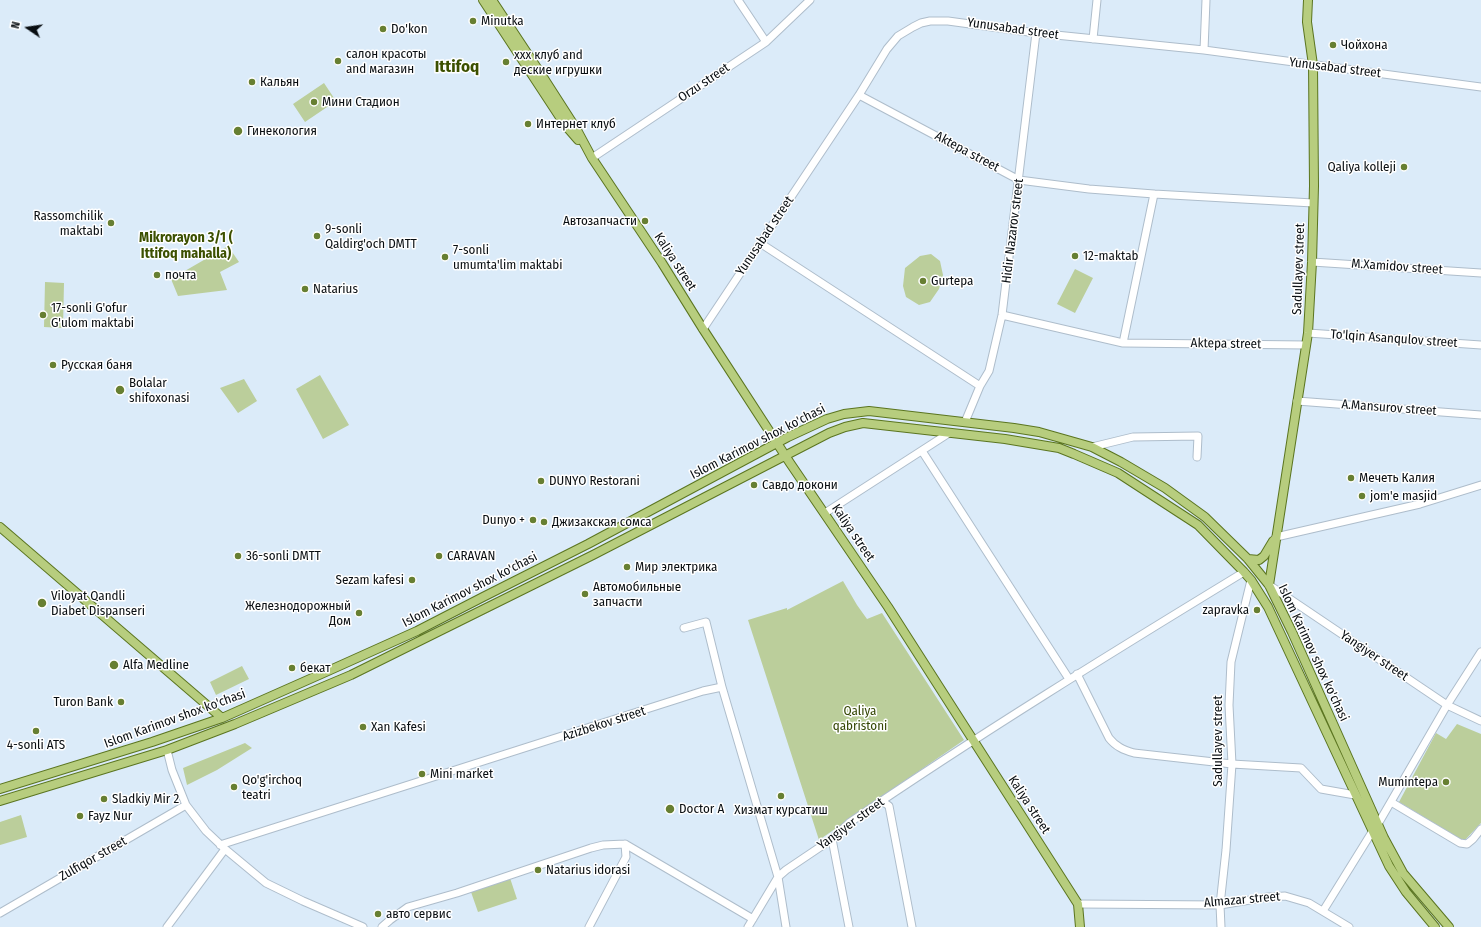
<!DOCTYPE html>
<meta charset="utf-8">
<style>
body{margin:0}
#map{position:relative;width:1481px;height:927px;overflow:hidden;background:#dbebf9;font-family:"Fira Sans Condensed",sans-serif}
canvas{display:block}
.north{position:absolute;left:8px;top:8px;width:40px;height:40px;-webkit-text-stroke:3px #fff;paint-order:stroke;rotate:283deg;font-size:11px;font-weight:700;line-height:16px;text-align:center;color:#090e12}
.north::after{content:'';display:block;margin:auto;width:14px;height:18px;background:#090e12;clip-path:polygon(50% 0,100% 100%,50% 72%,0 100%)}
</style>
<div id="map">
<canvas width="1481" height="927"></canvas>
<div class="north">N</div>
</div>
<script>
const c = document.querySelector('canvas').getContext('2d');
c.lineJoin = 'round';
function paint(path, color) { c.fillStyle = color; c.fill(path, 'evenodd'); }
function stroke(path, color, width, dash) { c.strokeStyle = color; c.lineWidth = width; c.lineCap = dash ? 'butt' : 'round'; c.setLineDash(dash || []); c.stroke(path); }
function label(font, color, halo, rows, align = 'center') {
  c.font = font + ' "Fira Sans Condensed",sans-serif'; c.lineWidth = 3; c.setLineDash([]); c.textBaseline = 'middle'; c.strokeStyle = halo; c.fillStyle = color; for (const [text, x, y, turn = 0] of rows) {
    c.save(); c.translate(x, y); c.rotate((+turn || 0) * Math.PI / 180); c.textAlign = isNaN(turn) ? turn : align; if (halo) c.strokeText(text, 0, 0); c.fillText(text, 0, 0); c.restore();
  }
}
const green = new Path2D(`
 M324 83 336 101 305 122 293 104Z
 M228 246 239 262 220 272 227 290 178 296 171 279Z
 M931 254 940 261 943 275 939 289 930 302 919 305 906 297 903 286 905 268 920 256Z
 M1075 269 1093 278 1075 313 1057 304Z
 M45 282 64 283 63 328 44 327Z
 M320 375 349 425 323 439 296 389Z
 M244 379 257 401 238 413 220 388Z
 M843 581 857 605 867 619 882 613 964 740 819 840 748 620 787 608V610Z
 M242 666 249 679 216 695 210 682Z
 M1457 724 1481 734V823L1464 841 1399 802 1436 733 1446 739Z
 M245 743 252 748 217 770 187 785 183 768Z
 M21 815 27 837 0 845V822Z
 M510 878 517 899 478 912 471 892Z`);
const minor = new Path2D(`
 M738 0 766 42
 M1093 39 1097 0
 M1204 50 1206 0
 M859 95 1019 180 1089 189 1154 194 1313 203
 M592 158 766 42 810 0
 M760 243 980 386
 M1312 262 1481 273
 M1002 315 1123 343 1306 345
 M703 329 859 95 887 49 898 36 913 27 921 23 930 21H948L1036 33 1204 50 1481 87
 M1308 333 1481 345
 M1123 343 1154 194
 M1297 401 1481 415
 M965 422 980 386 989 371 1002 315 1036 33
 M1092 447 1133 437 1198 436 1197 457
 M922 451 1069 679
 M825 513 949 433
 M1276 537 1420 504 1481 485
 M1269 585 1447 705 1481 721
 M684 628 706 622 722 687
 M1077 674 1109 738C1116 747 1124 750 1134 753L1232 764 1301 768 1321 789 1355 795
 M167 750 172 770 186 805 206 831 225 849 266 883 303 901 363 927
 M882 801 889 806 912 927
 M1391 802 1460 843 1467 844 1473 839 1481 829
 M1378 824 1447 705 1481 652
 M832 839 849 927
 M220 845 703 691 722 687 778 877 786 927
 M1078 904 1220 905 1268 897 1285 896 1309 903 1349 927
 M1323 911 1372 832
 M0 913 186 805
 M167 927 225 849
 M382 927 390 920 408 907 457 893 591 848 603 845 625 844
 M589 927 626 857 625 844 753 919
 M748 927 778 877 786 870 832 839 849 823C978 735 1111 653 1244 572
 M1221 927 1220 905 1226 850 1232 764 1229 705 1231 662 1251 580`);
const major = new Path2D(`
 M483 0 565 125 578 140
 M492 0 543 77 577 130 592 158 662 263 703 329 790 463 888 607 1078 904 1080 927
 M0 527 222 718
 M1248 559 1259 560 1264 556 1273 541
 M1269 585 1308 333 1312 262 1314 186 1313 65 1307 22 1308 0
 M0 789 152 742 222 718 328 671 417 631 483 597 588 544 788 437 827 419 844 414 869 411 1014 428 1039 432 1092 447 1121 462 1165 488 1205 517 1248 559 1269 585 1292 632 1384 838 1403 873 1449 927
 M0 801 167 750 235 724 351 675 593 555 829 433 845 427 863 423 1005 439 1059 448 1074 454 1118 473 1198 525 1244 572 1251 580 1268 607 1389 866 1406 892 1435 927`);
const markers = [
 [473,21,4,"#677f32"],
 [383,29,4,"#677f32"],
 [1333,45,4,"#677f32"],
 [338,61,4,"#677f32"],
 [506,62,4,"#677f32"],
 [252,82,4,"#677f32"],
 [314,102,4,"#677f32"],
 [528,124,4,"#677f32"],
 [238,131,5,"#677f32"],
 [1404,167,4,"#677f32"],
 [645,221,4,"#677f32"],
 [111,223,4,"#677f32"],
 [317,236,4,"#677f32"],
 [1075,256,4,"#677f32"],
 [445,257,4,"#677f32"],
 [157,275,4,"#677f32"],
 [923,281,4,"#677f32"],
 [305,289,4,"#677f32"],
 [43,315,4,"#677f32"],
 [53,365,4,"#677f32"],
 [120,390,5,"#677f32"],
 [1351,478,4,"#677f32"],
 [541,481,4,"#677f32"],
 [754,485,4,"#677f32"],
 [1362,496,4,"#677f32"],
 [533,520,4,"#677f32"],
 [544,522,4,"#677f32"],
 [238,556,4,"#677f32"],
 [439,556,4,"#677f32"],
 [627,567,4,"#677f32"],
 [412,580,4,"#677f32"],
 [585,594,4,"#677f32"],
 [42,603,5,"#677f32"],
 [1257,610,4,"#677f32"],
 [359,613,4,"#677f32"],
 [114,665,5,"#677f32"],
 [292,668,4,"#677f32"],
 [121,702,4,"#677f32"],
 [363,727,4,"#677f32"],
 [36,731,4,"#677f32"],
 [422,774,4,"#677f32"],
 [1446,782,4,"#677f32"],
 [234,787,4,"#677f32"],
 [781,796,4,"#677f32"],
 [104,799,4,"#677f32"],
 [670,809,5,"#677f32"],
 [80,816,4,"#677f32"],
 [538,870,4,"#677f32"],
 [378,914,4,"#677f32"]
];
const poiNames = [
 ["Minutka",481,21],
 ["Do'kon",391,29],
 ["Чойхона",1341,45],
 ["салон красоты",346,54],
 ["and магазин",346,69],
 ["ххх клуб and",514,55],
 ["деские игрушки",514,70],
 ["Кальян",260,82],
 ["Мини Стадион",322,102],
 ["Интернет клуб",536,124],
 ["Гинекология",247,131],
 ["Qaliya kolleji",1396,167,"right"],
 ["Rassomchilik",103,216,"right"],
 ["maktabi",103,231,"right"],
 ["Автозапчасти",637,221,"right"],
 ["9-sonli",325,229],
 ["Qaldirg'och DMTT",325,244],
 ["7-sonli",453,250],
 ["umumta'lim maktabi",453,265],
 ["12-maktab",1083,256],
 ["почта",165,275],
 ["Gurtepa",931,281],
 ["Natarius",313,289],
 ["17-sonli G'ofur",51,308],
 ["G'ulom maktabi",51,323],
 ["Русская баня",61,365],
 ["Bolalar",129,383],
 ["shifoxonasi",129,398],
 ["Мечеть Калия",1359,478],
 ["DUNYO Restorani",549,481],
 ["Савдо докони",762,485],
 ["jom'e masjid",1370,496],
 ["Dunyo +",525,520,"right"],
 ["Джизакская сомса",552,522],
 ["36-sonli DMTT",246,556],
 ["CARAVAN",447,556],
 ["Мир электрика",635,567],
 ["Sezam kafesi",404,580,"right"],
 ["Автомобильные",593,587],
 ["запчасти",593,602],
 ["Viloyat Qandli",51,596],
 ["Diabet Dispanseri",51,611],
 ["Железнодорожный",351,606,"right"],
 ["Дом",351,621,"right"],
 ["zapravka",1249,610,"right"],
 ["Alfa Medline",123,665],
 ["бекат",300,668],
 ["Turon Bank",113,702,"right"],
 ["Xan Kafesi",371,727],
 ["4-sonli ATS",36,745,"center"],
 ["Mini market",430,774],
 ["Qo'g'irchoq",242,780],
 ["teatri",242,795],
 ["Mumintepa",1438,782,"right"],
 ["Sladkiy Mir 2",112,799],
 ["Doctor A",679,809],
 ["Хизмат курсатиш",781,810,"center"],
 ["Fayz Nur",88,816],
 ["Natarius idorasi",546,870],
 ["авто сервис",386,914]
];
const streetNames = [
 ["Yunusabad street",1013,29,8],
 ["Yunusabad street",1335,68,7],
 ["Orzu street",704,83,-34],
 ["Aktepa street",967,152,28],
 ["Hidir Nazarov street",1013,231,-83],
 ["Yunusabad street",765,236,-56],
 ["Kaliya street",675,262,57],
 ["M.Xamidov street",1397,267,4],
 ["Sadullayev street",1299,269,-88],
 ["To'lqin Asanqulov street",1394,339,4],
 ["Aktepa street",1226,344,1],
 ["A.Mansurov street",1389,408,4],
 ["Islom Karimov shox ko'chasi",758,442,-27],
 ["Kaliya street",853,533,56],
 ["Islom Karimov shox ko'chasi",470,590,-27],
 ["Islom Karimov shox ko'chasi",1313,653,65],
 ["Yangiyer street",1374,656,34],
 ["Islom Karimov shox ko'chasi",175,719,-20],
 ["Azizbekov street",604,724,-18],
 ["Sadullayev street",1218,741,-90],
 ["Kaliya street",1029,805,57],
 ["Yangiyer street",851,824,-36],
 ["Zulfiqor street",93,859,-30],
 ["Almazar street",1242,900,-5]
];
const parkNames = [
 ["Qaliya",860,711],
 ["qabristoni",860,726]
];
const neighbourhoodNames = [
 ["Mikrorayon 3/1 (",186,238],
 ["Ittifoq mahalla)",186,254]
];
const districtNames = [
 ["Ittifoq",457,67]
];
paint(green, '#bbce9b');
stroke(minor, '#aebdcb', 9);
stroke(major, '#5b7520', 10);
stroke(minor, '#fff', 7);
stroke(major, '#b7cd7e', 8);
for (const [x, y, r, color] of markers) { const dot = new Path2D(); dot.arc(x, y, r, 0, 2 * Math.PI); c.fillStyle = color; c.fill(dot); stroke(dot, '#fff', 1.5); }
label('13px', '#090e12', '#fff', poiNames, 'left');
label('13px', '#090e12', '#fff', streetNames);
label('13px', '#344603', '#fff', parkNames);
label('bold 14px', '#3c5000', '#fff', neighbourhoodNames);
label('bold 17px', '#3c5000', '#fff', districtNames);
</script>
